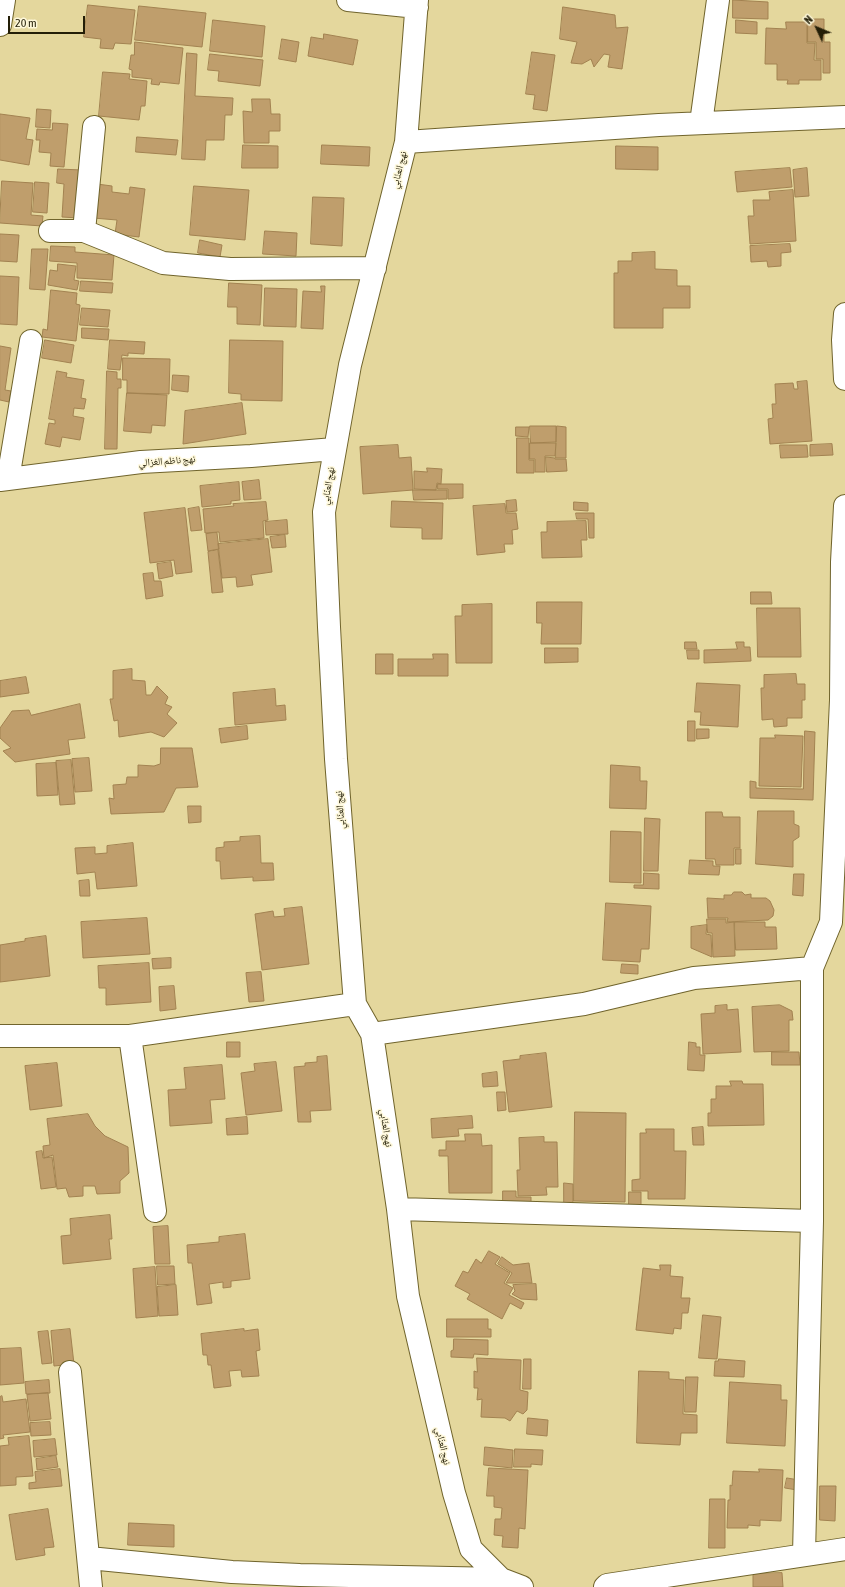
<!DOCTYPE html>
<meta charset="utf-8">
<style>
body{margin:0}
#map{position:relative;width:845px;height:1587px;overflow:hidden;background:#e4d79d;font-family:"Asap Condensed",sans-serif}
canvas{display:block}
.north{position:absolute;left:797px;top:8px;width:40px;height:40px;-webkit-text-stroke:3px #fef8db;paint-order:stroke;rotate:314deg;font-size:11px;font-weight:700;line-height:16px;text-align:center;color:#231e07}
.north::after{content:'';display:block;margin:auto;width:14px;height:18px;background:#231e07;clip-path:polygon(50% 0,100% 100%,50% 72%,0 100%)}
.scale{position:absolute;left:8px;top:16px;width:77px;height:18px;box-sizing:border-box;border:2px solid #231e07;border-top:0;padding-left:5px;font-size:12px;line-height:14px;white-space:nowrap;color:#231e07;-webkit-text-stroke:3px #fef8db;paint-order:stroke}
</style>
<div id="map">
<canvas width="845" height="1587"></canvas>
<div class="north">N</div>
<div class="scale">20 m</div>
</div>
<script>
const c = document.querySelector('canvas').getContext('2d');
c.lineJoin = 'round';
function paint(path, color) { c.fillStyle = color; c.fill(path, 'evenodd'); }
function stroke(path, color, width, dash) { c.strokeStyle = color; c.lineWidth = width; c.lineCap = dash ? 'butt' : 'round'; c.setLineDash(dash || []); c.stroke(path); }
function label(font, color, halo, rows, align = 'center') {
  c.font = font + ' "Asap Condensed","Noto Naskh Arabic",sans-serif'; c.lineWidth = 3; c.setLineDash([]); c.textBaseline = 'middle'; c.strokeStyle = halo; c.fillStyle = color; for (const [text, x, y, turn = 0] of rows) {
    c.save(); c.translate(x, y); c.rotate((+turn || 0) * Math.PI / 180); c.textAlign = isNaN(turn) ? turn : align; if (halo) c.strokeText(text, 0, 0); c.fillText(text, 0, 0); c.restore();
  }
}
const building = new Path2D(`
 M733 0 768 2V19L733 18Z
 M88 5 135 10 131 44 115 43 113 49 100 48 101 39 84 37Z
 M139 6 206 13 202 47 135 40Z
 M563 7 615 15 616 28 628 27 622 69 608 67 610 55 604 54 594 67 591 59 582 64 571 63 577 42 560 39Z
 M808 19H824V42H830V73H823V59H816V42H808Z
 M213 20 265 26 262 57 210 51Z
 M736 20 757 22V34L736 33Z
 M786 22H807V43H815L814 60H821V80H799V84H787L788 80H777V64H765L766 28 786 29Z
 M324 34 358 40 353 65 308 56 311 37 323 39Z
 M282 39 299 42 296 62 279 59Z
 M135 42 183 48 179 84 160 82 159 85 151 84 152 79 132 77V70L129 69 131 55H134Z
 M532 52 555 55 547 111 533 109 535 95 526 94Z
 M187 53 197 54 195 96 233 98 232 115H225L224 140H206L205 160 182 159Z
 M210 54 263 60 260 86 218 81 219 71 208 70Z
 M103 72 130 74 129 79 147 81 145 106H141L139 120 99 116Z
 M252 99H270L271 114H280V131H269V143H244L243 111 252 112Z
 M37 109 51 110 50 128 36 127Z
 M0 114 30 118 26 139 33 140 29 165 0 160Z
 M53 123 68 124 64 167 50 166 51 153 39 152 40 140H36L37 129 52 130Z
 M137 137 178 140 176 155 136 152Z
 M243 145 278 146V168H242Z
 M322 145 370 147 369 166 321 164Z
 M616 146 658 147V170L616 169Z
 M790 168 792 187 737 192 735 172Z
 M807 168 809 196 795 197 793 170Z
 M58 169 82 170 79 218 62 217 64 184 57 183Z
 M2 181 33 183 31 215 43 216 42 226 0 223Z
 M35 182 49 183 47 213 33 212Z
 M97 184 112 186V192L129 194 130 187 145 189 139 237 115 234 117 220 93 218Z
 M194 186 249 190 245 240 190 235Z
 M793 190 796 241 750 244 748 216H754L753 200H770L769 192Z
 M313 197 344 198 342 246 311 244Z
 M265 231 297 233 296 256 263 254Z
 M0 234 19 235 17 262 0 261Z
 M200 240 222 245 220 257 198 253Z
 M790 244 791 252 781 253V266L768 267 767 261 751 262 750 246Z
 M51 246 75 247V252L114 255 112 280 77 278V263L50 261Z
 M32 249H48L45 290 30 289Z
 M655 252V269L677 270V286H690V308H663V328H614V273H618V261H632V253Z
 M58 264 76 266 74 280 79 281 77 290 48 285 50 270 57 271Z
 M0 276 19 277 17 325 0 324Z
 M81 281 113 283 112 293 80 291Z
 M229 283 262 285 260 325 237 324V307H228Z
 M321 286H325L323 329 301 328 303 291 321 292Z
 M265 288 297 289 296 327 264 326Z
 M51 290 77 293 76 304 80 305 76 341 42 337 43 329 47 330Z
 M82 308 110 310 108 327 80 325Z
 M82 328 109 329 108 340 82 338Z
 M45 340 74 345 71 363 42 358Z
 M110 340 145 342 144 354 128 353V356L122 355 120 370 108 369Z
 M230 340 283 341 282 401 241 400V394L229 393Z
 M0 346 11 348 5 390 11 391 9 402 0 400Z
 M123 358 170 359 169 394 127 393V380H123Z
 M57 371 67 373 66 377 84 380 81 398 86 399 84 409 74 408 73 416 84 418 80 440 62 437 60 447 45 444 49 423 55 424V420L49 419Z
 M107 371 117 372V379H121V388H118L117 449H105Z
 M173 375 189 376 188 392 172 390Z
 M807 381 812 441 770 444 768 419 773 418 772 404H776L775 384 793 383 794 389H798L797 382Z
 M127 393 167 395 165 426 152 425 151 433 124 431Z
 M242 403 246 434 183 444 185 411Z
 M530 426H556V442L531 443Z
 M557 426 566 427V458H556Z
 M516 427H529L528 437 516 436Z
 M517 438H529V460H534V473H517Z
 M530 443H556L555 456H545V472H535V459H530Z
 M832 444 833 455 810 456V445Z
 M398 445 399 458 411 457 413 490 363 494 360 447Z
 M780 445H807L808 457 781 458Z
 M546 457 555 458V459H566L567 471 547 472Z
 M427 468 442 469 441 484 437 483 436 490 414 489V471L427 472Z
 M259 480 261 499 244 500 242 482Z
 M239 482 240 500 231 501V504L202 507 200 486Z
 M438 484H463V498L448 499V489H438Z
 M413 490H447V499L414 500Z
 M516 500 517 511 507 512 506 501Z
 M392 501 443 503 442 539H422V528L391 527Z
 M266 502 268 520 263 521 264 538 220 542 219 532 205 533 203 509 234 506 233 504Z
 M574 502 588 503V511L574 510Z
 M505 504 506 513H516L518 529 512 530 513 544H504L505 552 477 555 473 506Z
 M199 507 202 530 191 531 188 509Z
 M185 508 192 572 176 574 174 560 150 563 144 513Z
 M576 513H594V538H589L588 519H577Z
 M287 520 288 534 266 535 265 522Z
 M586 521 587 540H581L582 557 542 558 541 532H547V522Z
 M217 533 219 549 208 551 206 534Z
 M285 535 286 547 272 548 270 537Z
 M268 539 272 572 251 575 253 585 237 587 236 577 222 578 218 544Z
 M218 550 223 592 212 593 208 552Z
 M171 562 173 576 159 579 157 564Z
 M153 573 154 581H161L163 596 146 599 143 574Z
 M751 592H771L772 604H751Z
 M537 602H582L581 644H541L542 623H537Z
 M492 604V663H456L455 616H462V605Z
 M757 608H800L801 657H758Z
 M685 642H696L697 649H685Z
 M736 642H744V647H750L751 661 704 663V650L737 649Z
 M545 648H578V662L545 663Z
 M687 650H699V659H688Z
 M376 654H393V674H376Z
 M433 654H448V676H398V659H433Z
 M132 669V680L145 681 146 695H151L157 686 168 697 165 704 172 707 167 714 177 723 164 737 151 732 119 737 118 720 114 721 110 699H113V671Z
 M796 674 797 684H805V700H802V718H787V726L774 727 773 719 762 720 761 688H764V675Z
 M26 677 29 693 0 697V681Z
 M697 683 740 685 738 727 700 725 701 712H695Z
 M275 689 276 706 285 705 286 720 235 725 233 693Z
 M80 704 85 738 68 740 70 754 15 762 3 751 11 748 0 738V728L12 711 29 710 31 715Z
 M688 721H695V741H688Z
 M247 726 248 739 221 743 219 729Z
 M697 729H709V738L697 739Z
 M805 731 815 732 813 800 750 798V781L756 782V788L803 789Z
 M775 735 803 736 801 787 759 786 760 738H775Z
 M161 748H192L198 787 176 788 164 812 111 814 109 798 114 799 113 785 126 784 127 777H138V765L154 766 160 764Z
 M89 758 92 791 75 792 72 759Z
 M71 760 75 804 60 805 56 761Z
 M56 763 58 795 37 796 36 764Z
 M611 765 640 767V781H647L646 809 610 808Z
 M188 806H201V822L189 823Z
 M758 811H794V824L799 826V837L793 841V867L756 864Z
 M706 812H722L723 817H740V848H734V865H716L715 859H706Z
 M645 818 660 819 658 871H644Z
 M611 831 641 832V883L610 882Z
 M260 836 261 863H273L274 880 253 881V877L221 879 220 861H216V848L224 847V842L240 841V837Z
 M133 843 137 886 97 889 95 872 77 874 75 848 95 847V854L107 853V846Z
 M736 849H741V864H736Z
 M690 860 713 861V866H720L719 875 689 874Z
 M644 873 659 874V889L634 888V885H643Z
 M794 874H804L803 896 793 895Z
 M89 880 90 896H80L79 881Z
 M734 892H742L745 895 751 894V898H766L770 901 774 910 773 916 768 920 727 922 728 918H708L707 898 724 899V895H731Z
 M606 903 651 906 649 949H641L640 962 603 960Z
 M302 907 309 964 262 970 255 914 273 911 274 917 285 916 284 909Z
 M147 918 150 954 83 958 81 922Z
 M707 919H726V923L734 922 735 956 713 957 712 933H708Z
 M735 922H765V927H776L777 949 736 950Z
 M707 925 706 934 711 935 712 957 691 948V927Z
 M46 936 50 976 0 982V945L25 941V939Z
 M171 958V968L153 969 152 959Z
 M149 963 151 1002 106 1005V988H99L98 966Z
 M622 964 638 965V974L621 973Z
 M261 972 264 1001 249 1002 246 973Z
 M174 986 176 1009 160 1011 159 987Z
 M727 1005V1010L738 1009 741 1052 703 1054 701 1014 715 1013V1006Z
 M780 1005 792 1011 793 1020H789V1051L754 1052 752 1007Z
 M227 1042H240V1057H227Z
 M689 1042 696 1043V1047H700V1055H705L704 1071 688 1070Z
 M772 1052H799L800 1065H772Z
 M546 1053 552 1107 509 1112 503 1061 520 1059V1056Z
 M327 1056 331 1110 310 1111 311 1122H298L294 1067 305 1066V1063L317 1062V1057Z
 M276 1062 282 1111 246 1115 241 1073 255 1071 254 1064Z
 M57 1063 62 1106 30 1110 25 1066Z
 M222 1065 225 1099 210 1100 212 1123 170 1126 168 1090 186 1089 184 1068Z
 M497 1072 498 1086 483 1087 482 1074Z
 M730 1081H742L743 1084H763L764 1125 708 1126V1113H711V1099H716V1086H731Z
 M497 1092H505L506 1110 498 1111Z
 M575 1112 626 1113 625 1202 574 1201Z
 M88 1114 95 1126 105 1136 128 1147 129 1173 120 1181V1193L97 1194 95 1186H83V1196L69 1197 66 1188 57 1189 53 1155 44 1158 43 1146 50 1145 47 1119Z
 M472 1116 473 1128 458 1129 459 1136 432 1138 431 1119Z
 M247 1117 248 1134 227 1135 226 1119Z
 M703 1127 704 1145H693L692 1128Z
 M646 1129H674V1151H686L685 1199H648V1191H632V1180L640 1179V1133H646Z
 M465 1134H481L482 1146 492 1145V1193H449L448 1156H439V1150H446V1141H465Z
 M544 1137V1142H557L558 1187H546L547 1195 518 1196 517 1170H520L519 1138Z
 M42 1151 43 1158 52 1157 56 1187 41 1189 36 1152Z
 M564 1183 573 1184V1210L564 1203Z
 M503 1191H516V1197H531V1203L503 1202Z
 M629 1192H641V1208H629Z
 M110 1215 112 1239H109L111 1259 63 1264 61 1236 71 1235 70 1219Z
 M168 1226 170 1264H155L153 1227Z
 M245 1234 250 1279 231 1281V1287L223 1288V1282L209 1284 212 1303 197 1305 192 1263H188L187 1245 219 1242V1237Z
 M489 1251 500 1257 495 1264 510 1273 504 1283 513 1288 509 1295 524 1303 521 1309 510 1303 502 1319 467 1299 470 1294 455 1286 463 1271 468 1273 476 1259 481 1263Z
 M502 1257 513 1265 529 1263 532 1283H506L512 1273 498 1264Z
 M660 1265H671L670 1276 683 1277 681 1298H690L688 1313H682L681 1329 674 1328 673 1334 636 1330 643 1268 660 1270Z
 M157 1266H174L175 1284 158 1285Z
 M155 1267 158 1316 136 1318 133 1269Z
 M536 1284 537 1300 521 1299 512 1294 515 1291 513 1285Z
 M176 1285 178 1315 159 1316 157 1287Z
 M703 1315 721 1317 717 1359 699 1358Z
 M447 1319H488V1329H491V1337H447Z
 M70 1329 74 1364 54 1366 51 1331Z
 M244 1329V1331L258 1329 260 1350 256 1351 259 1376 242 1377 241 1370 229 1371 231 1386 214 1388 211 1365H208L207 1355H203L201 1334Z
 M48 1331 52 1363 42 1364 38 1332Z
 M454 1339 488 1340V1355L474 1354 473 1358 451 1357V1351L453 1350Z
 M21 1348 24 1383 0 1385V1349Z
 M477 1358 521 1360 520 1390 528 1392 527 1410 523 1414 517 1411 510 1421 505 1418 481 1417 482 1399 477 1400 478 1388H474V1371L477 1372Z
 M524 1359H531V1389H523Z
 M719 1359 745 1361 744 1377 714 1376 715 1361H718Z
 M639 1371 669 1372V1379L684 1380 683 1414 697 1415V1433H681L680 1445 637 1443Z
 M686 1377H698L696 1412H685Z
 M49 1380 50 1393 26 1394 25 1382Z
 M730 1382 781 1385V1400H787L785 1446 727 1443Z
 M48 1393 51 1419 30 1421 27 1395Z
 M2 1396 3 1402 26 1399 30 1432 3 1435 4 1438 0 1439V1397Z
 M528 1418 548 1420 547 1436 527 1434Z
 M50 1422 51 1435 31 1436 30 1423Z
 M29 1436 33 1476 16 1477V1485L0 1486V1446L9 1445 8 1438Z
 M55 1439 57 1455 34 1457 33 1441Z
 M485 1447 513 1450 512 1468 484 1465Z
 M515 1449 543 1450 542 1465 531 1464V1467H514Z
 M56 1456 58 1467 37 1470 36 1459Z
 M489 1468 528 1470 525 1529 519 1528 518 1548 502 1547 503 1536 494 1535 495 1519H501L502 1508 494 1507V1496H487Z
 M60 1469 62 1486 29 1489V1483L36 1482 35 1472Z
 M759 1469 783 1470 781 1521 760 1520V1526L748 1525V1528H727L728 1500H730V1485L732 1486 733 1471 759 1472Z
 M787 1478 799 1480 797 1490 785 1488Z
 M820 1486H836L835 1521 820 1520Z
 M710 1499H725V1548H709Z
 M48 1509 54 1547 44 1548 45 1555 16 1560 9 1515Z
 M129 1523 174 1525V1547L128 1545Z
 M782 1573 783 1587H753V1574Z`);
const minor = new Path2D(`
 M348 0 417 7
 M417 0 406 142 350 365 324 512 329 627 336 759 355 1004 372 1034 398 1209 408 1296 454 1493 471 1549 501 1579 522 1587
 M0 25 4 0
 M701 123 718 0
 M94 127 84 231 163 263 230 269 375 268
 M406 142 659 125 845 117
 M50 231H84
 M845 314 843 340 845 379
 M8 479 31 341
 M0 480 141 462 251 456 334 449
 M372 1034 584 1004 694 978 812 968 831 922 841 700 842 562 845 506
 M0 1036H130L355 1004
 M130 1036 155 1211
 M398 1209 812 1221
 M70 1372 91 1587
 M804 1554 812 1221V968
 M89 1558 232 1572 300 1575 501 1579
 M605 1587 607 1585 845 1549`);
const streetNames = [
 ["نهج العنّابي",399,170,-76],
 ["نهج ناظم الغزالي",167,461,-4],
 ["نهج العنّابي",328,486,-81],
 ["نهج العنّابي",340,810,-94],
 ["نهج العنّابي",386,1128,81],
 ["نهج العنّابي",443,1446,77]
];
paint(building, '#bf9e6c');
stroke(building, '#a28251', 1);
stroke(minor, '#70642c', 24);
stroke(minor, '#fff', 22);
label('10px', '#231e07', '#fef8db', streetNames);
</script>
